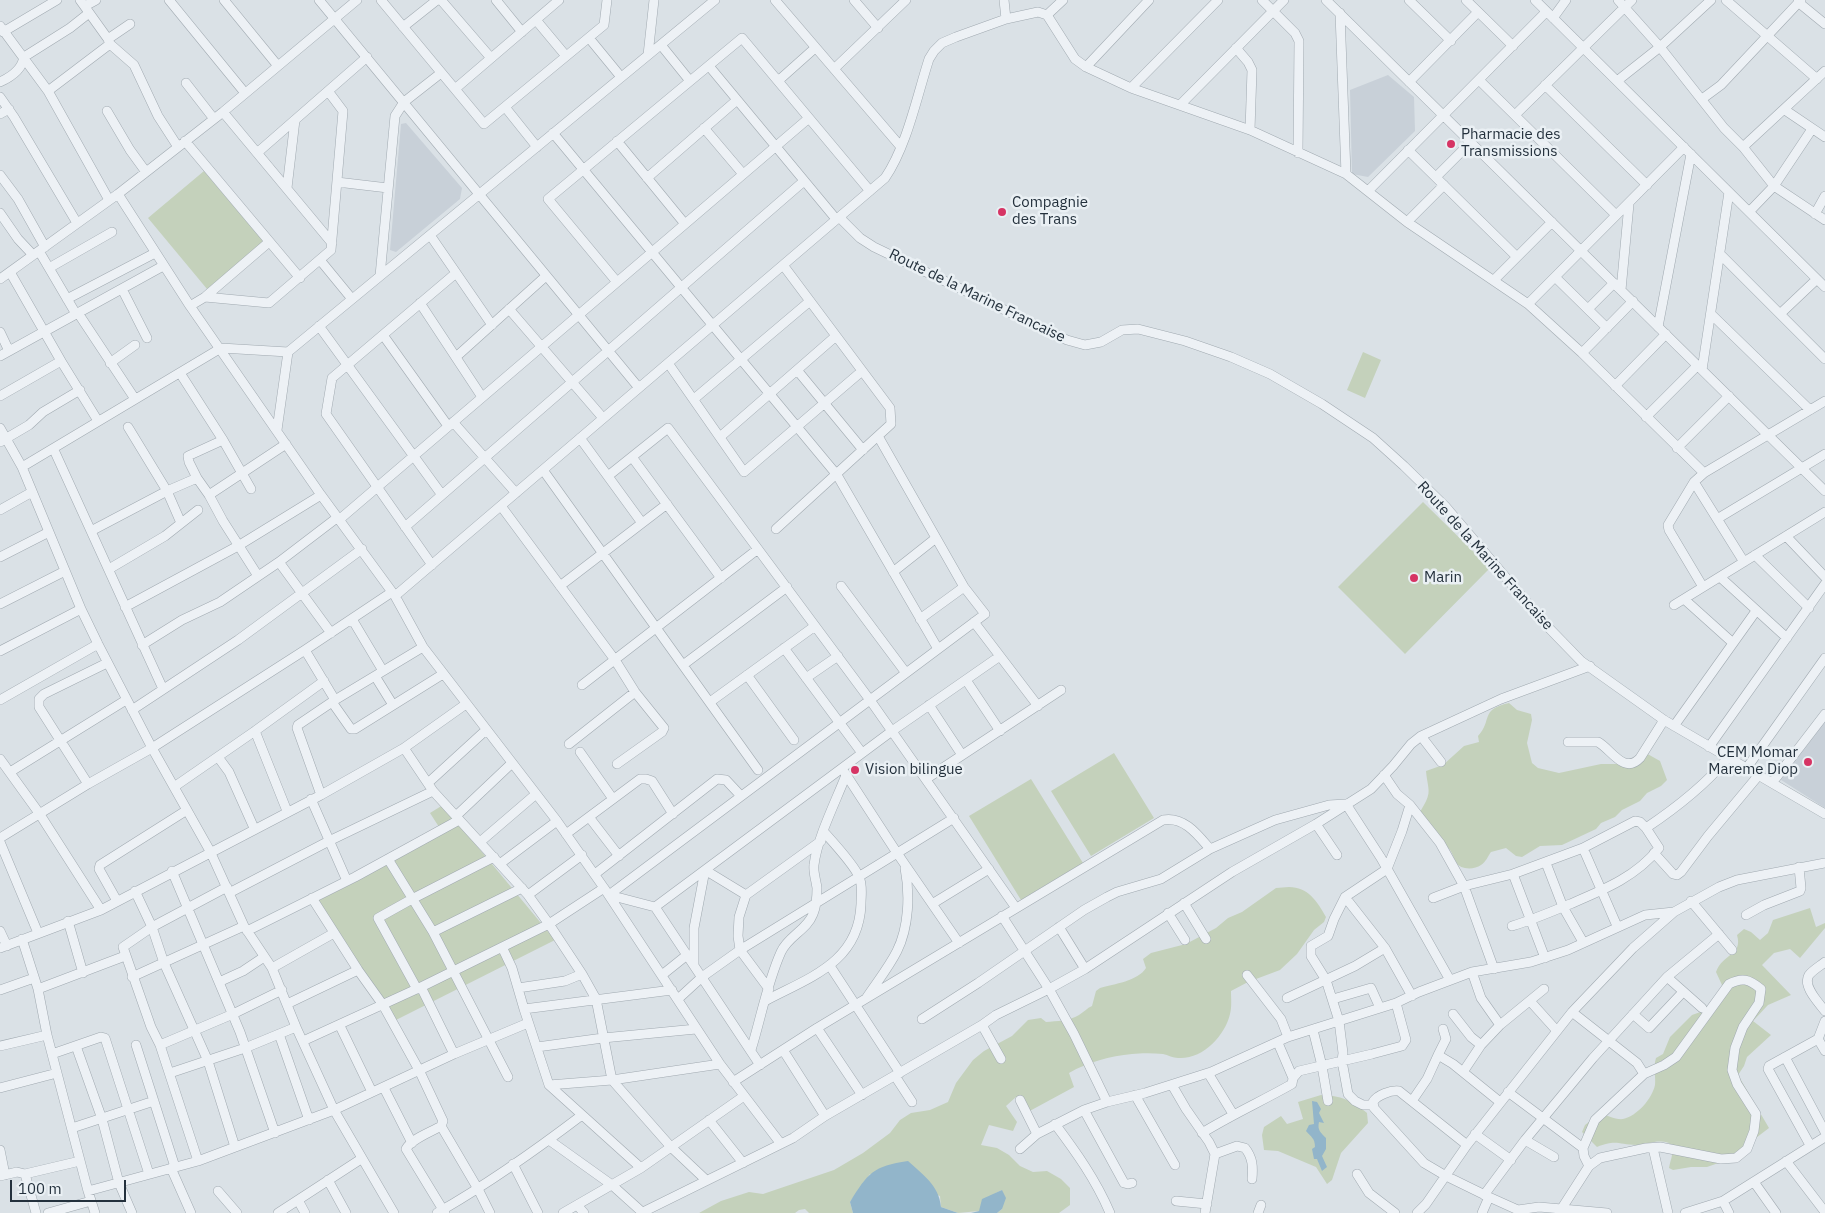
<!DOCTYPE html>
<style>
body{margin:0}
#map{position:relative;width:1825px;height:1213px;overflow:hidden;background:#dae1e6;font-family:"IBM Plex Sans",sans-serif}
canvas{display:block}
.scale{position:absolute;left:10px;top:1180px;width:116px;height:22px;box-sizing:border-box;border:2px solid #24313d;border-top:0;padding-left:6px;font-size:15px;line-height:18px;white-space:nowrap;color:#24313d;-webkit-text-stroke:4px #eaf0f4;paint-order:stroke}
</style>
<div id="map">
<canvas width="1825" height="1213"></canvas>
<div class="scale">100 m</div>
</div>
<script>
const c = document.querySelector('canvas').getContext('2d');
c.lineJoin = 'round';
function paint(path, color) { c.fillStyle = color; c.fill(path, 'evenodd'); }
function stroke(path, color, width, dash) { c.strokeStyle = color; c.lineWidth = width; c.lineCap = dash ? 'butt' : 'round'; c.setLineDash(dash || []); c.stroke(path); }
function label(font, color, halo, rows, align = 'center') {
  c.font = font + ' "IBM Plex Sans",sans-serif'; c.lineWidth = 5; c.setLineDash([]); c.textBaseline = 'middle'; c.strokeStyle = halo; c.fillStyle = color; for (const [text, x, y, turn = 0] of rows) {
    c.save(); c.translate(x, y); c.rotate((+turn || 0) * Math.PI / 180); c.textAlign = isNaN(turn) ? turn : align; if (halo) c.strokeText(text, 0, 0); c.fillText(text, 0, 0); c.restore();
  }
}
const built = new Path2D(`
 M1388 75 1414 97 1415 131 1368 177 1352 174 1350 90Z
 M406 123 462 188 460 199 396 252 390 250 401 124Z
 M1825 717V808L1778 778Z`);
const green = new Path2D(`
 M204 171 264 242 207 289 148 218Z
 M1363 352 1381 360 1365 398 1347 390Z
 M1423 502 1490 568 1405 654 1338 587Z
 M1509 703 1517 710 1531 714 1532 720 1527 743 1532 763 1538 768 1559 773 1601 764H1631L1644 752 1660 761 1667 780 1661 786 1647 793 1640 801 1622 810 1615 817 1601 823 1596 829 1562 845 1540 846 1522 857 1516 856 1506 848 1491 852C1488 856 1486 862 1481 865 1474 870 1460 870 1456 862 1452 855 1452 850 1445 845L1420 812C1433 791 1428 792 1426 771L1443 765 1464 746 1479 742 1478 736C1493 720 1479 710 1509 703Z
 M1114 753 1154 818 1091 856 1051 791Z
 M1031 779 1083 863 1021 900 969 816Z
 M443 805 555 940 392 1022 313 898 439 827 430 813Z
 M1289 887C1308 887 1317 901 1326 917L1324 922 1314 930 1297 954 1280 970 1248 982 1231 991C1231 998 1232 1007 1230 1014 1225 1036 1202 1060 1178 1058 1173 1058 1168 1055 1163 1054 1153 1053 1141 1053 1132 1054 1110 1056 1088 1062 1069 1073L1074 1087 1026 1113 1016 1097 1006 1106 1017 1122 1013 1131 989 1125 981 1145 997 1148 1009 1155 1020 1166 1033 1172 1047 1171 1061 1179 1070 1188V1205L1059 1213H997L1002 1209V1190L996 1193 979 1211 958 1213 941 1207 940 1196 870 1174 850 1202 853 1213H809L805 1209 799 1210 795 1213H699L721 1201 749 1192 763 1194 834 1170 863 1153 890 1133 900 1120 911 1113 930 1110 948 1102 956 1083 973 1060 984 1051 1012 1036 1028 1020 1041 1018 1046 1022C1057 1021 1069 1021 1079 1015 1084 1012 1087 1008 1092 1006L1096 991 1100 988C1114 984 1138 981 1146 968L1143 959 1151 953 1186 944 1216 928 1228 918 1242 912 1276 888Z
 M1810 908 1816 927 1825 923V928L1800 958 1790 949 1774 953 1762 965 1791 995 1768 1005 1753 1021 1771 1035 1747 1057 1744 1066 1738 1075 1769 1128 1727 1160 1707 1167H1691L1673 1170 1669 1168C1671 1157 1675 1153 1669 1143 1657 1139 1649 1144 1637 1145 1618 1145 1617 1139 1597 1147L1582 1132 1585 1125 1600 1113C1606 1115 1616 1120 1623 1119 1637 1116 1652 1099 1655 1085 1656 1076 1653 1067 1656 1058L1663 1054 1670 1037 1692 1015 1706 1010 1719 994 1722 985 1716 972C1723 953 1743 956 1737 935L1744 929 1751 932 1760 940 1768 933 1773 920Z
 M1321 1095C1340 1095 1353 1101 1367 1113L1368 1123 1341 1153 1332 1180 1327 1184 1316 1167 1278 1151 1264 1150 1262 1135 1264 1127 1281 1116 1287 1124 1303 1119 1298 1102Z`);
const water = new Path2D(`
 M1312 1101 1317 1102 1321 1109 1319 1113 1324 1123 1319 1122C1317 1130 1321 1133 1326 1138V1149L1322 1156 1327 1167 1322 1171 1317 1159H1314L1312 1149 1315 1147C1315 1138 1311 1137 1306 1131L1309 1125 1314 1124Z
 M908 1161C923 1175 939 1185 941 1207L958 1213H853L850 1202C868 1173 873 1166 908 1161Z
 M1002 1190 1006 1198 1002 1209 997 1213H971L979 1211 982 1199Z`);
const minor = new Path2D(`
 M169 0 245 93
 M224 0 278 66
 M319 0 639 388
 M381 0 484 124 604 25 607 0
 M441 0 491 58
 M496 0 522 32
 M775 0 901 147
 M854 0 878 28
 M1004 0 1006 19
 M1262 0 1295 33 1299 41 1298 153
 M1326 0 1825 491
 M1409 0 1451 41
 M1466 0 1513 46
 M1535 0 1825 287
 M1618 0 1660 47 1724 128 1743 147 1774 186 1825 220
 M1726 0 1817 79
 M1798 2 1825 24
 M85 6 96 0
 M1340 13 1346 174
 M1047 15 1063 0
 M1553 18 1566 0
 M536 20 566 56
 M0 26 48 91 109 200
 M403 27 437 0
 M3 32 57 0
 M589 38 621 77
 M108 39 130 24
 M110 44 134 65 158 116 178 147
 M661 45 690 81
 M1236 48 1248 62 1252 70 1250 130
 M648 55 654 0
 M709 66 836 219
 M1086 67 1149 0
 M834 69 906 0
 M1479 80 1616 215
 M778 81 815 48
 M1617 81 1660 47 1711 0
 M0 82C11 77 22 70 24 57L70 28 89 13
 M1409 82 1478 12
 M186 83 214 119
 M1545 85 1647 185
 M1131 88 1218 0
 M455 89 559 0
 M48 91 110 44 108 39 80 0
 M0 97 14 117 77 223
 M1702 99 1721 85 1801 0
 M1180 105 1284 0
 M505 107 537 147
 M1785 110 1825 137
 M107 111 130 150 146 172
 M223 112 332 243
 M0 114 9 109
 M1515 115 1632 0
 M704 128 743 174
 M553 133 837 475 938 649
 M185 141 300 278
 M617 141 685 224
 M1743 147 1825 71
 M1408 150 1517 257
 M257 153 367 57
 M0 175 18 199 45 247
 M1436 177 1471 142
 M647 178 737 100
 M337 182 388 188
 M287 188 295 120
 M1368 191 1546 12
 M118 194 190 306 321 495 395 596 423 647 557 821 604 888 720 1064 781 1144
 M1749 212 1774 186 1812 129
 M0 213 18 239 33 255
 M1815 214 1825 196
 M839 217 860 238 874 247 1067 340 1085 345 1101 342 1122 330 1138 329 1185 341 1231 357 1270 374 1322 404 1373 438 1404 466 1445 506 1547 626 1581 661 1664 720 1825 814
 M1407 222 1444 185
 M430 235 492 325
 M39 251 76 314
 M1720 254 1825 359
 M320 260 352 299
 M49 268 112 232
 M10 272 61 361 98 421
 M380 276 395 116 404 102 441 73
 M1555 277 1607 328
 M0 279 118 194 223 112 357 0
 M1494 280 1552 222
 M617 282 548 199 742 38 870 191
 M122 289 147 338
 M1621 290 1629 204
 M205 297 269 303 331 250 343 111 328 91
 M67 299 155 253
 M420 303 482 397
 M1528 304 1684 147
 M190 306 205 297 269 242
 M509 309 603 418
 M1588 309 1614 283
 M78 313 135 399
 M1711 314 1810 410
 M1780 314 1817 279
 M319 326 442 495
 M1658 327 1691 154
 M0 332 9 351
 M383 335 448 426
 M1582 353 1633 301
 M0 356 163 266
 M456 357 546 276
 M110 363 135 345
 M668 363 744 472 862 371
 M797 370 863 450
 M1702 370 1729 192
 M180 373 223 440 251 489
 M1615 386 1666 334
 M0 396 61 361
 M694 399 810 301
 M1646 417 1698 365
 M453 422 516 493
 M128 427 167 491 181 523
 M0 428 22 467 81 609 98 644 152 748 210 851 244 926 272 968 296 1027 334 1110 394 1213
 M277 430 288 352
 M720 437 836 336
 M580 438 642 523
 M223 440 188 456 189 462 197 478 209 495 223 521 258 576
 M0 442 29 425 43 412 80 390
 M1677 448 1729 396
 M54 450 163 689
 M632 457 721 578
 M22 467 221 348 288 352 715 0
 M543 470 758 770
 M608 476 668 428 870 700 1016 908
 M1694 482 1744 562
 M209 495 286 444
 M501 506 615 660 635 692 664 728 662 732 617 764
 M0 510 32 492
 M340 519 809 118
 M1717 519 1825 454
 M405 527 804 181
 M776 529 891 424 890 408 783 265
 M91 531 167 491 197 478
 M1786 536 1825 577
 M1755 555 1809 608
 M0 557 49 532
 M279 562 331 633
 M432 565 326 414 332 378 456 273
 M109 569 165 536 198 510
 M893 572 936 538
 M1720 577 1787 638
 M560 586 667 504
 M841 586 906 673
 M1703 587 1669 530 1668 525 1694 482 1704 473 1825 401
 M395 596 885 178C907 146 917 96 929 59L934 51 942 43 956 37 1006 19 1038 12 1047 15 1075 59 1086 67 1131 88 1250 130 1346 174 1407 222 1528 304 1582 353 1704 473
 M1684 599 1733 643
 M0 604 65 571
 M1674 605 1825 512
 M125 607 238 546 321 495
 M352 619 383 671
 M920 619 964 587
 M974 622 1038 706
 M142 645 182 620 220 602 279 562 338 517
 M784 648 862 753
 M305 650 335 700
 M0 651 81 609
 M683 665 787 587
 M747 675 794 740
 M375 676 393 705
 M806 678 838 656
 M966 680 1000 731
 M582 685 758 549
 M0 700 98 644
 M332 702 351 729H355L443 674
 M710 702 815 626
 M929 705 962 755
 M132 710 238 640 362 549
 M1674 726 1756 611
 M255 731 287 811
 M1421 736 1441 762
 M1568 742H1598C1611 749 1624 775 1640 758L1664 720
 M569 744 635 692
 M1709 747 1825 584
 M404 748 433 791 528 895 549 924 582 974 596 999 612 1080 671 1147 706 1180
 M580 752 613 799
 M218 757 229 772 254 828
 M0 759 39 813 101 910
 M1746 769 1825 658
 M10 772 126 700
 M845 773 897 853 959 943
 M1384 775 1397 794 1410 805 1440 843 1464 886 1494 969
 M926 779 1061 690
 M428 783 486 730
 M1772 783 1825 714
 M88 784 39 707V699L44 694 107 663
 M174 787 255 731 324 681
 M321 795 297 728 298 725 335 700 423 647
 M311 799 347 881
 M456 816 512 763
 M589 817 619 856
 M1316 824 1337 855
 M566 834 640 779H646L652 781 673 814
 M0 838 88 784 152 748 305 650 392 592
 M0 842 38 933
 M480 842 536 794
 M1583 848 1635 821 1640 822 1646 828
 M1654 853 1673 874 1677 875 1681 872 1708 836 1758 776
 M388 859 433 932 508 1077
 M501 863 557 821
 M1546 863 1563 907 1583 942
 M172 871 240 1032 275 1133
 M595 874 717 779 726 780 741 796
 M1513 874 1545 958
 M135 891 152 927 164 963 208 1061 235 1147
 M229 893 329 841 433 791
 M528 895 582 855
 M609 895 985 614 964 587 878 436
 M609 895 655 907 760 1065
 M1345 897 1385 948 1412 996
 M312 898 358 970 383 1005 419 1070 443 1121 441 1126C431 1132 411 1139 406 1149L445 1213
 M1433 898 1464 886 1513 874 1583 848 1617 926
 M117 901 99 869 100 865 187 810
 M1691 901 1732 950
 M1184 903 1206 939
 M932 904 989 869
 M655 907 892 731 1000 656
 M1168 913 1185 940
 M1746 915 1764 905 1800 891 1801 888 1799 867
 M1002 916 1049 989 1074 1034 1107 1102
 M68 921 83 973
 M1512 926C1532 920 1551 912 1570 904 1603 890 1636 877 1659 848L1646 828C1676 808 1704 786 1727 759
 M1059 927 1085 969
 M0 931 7 946
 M247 931 355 877 459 820
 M433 932 522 888
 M22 939 38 989 47 1035 88 1191 95 1213
 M502 947 512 968 524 1009 549 1085 641 1168
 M0 948 101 910 321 795 404 748 466 704
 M1825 962C1820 966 1813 970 1809 975 1802 986 1819 1003 1825 1011
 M694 964V928L705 870 746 895
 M830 966 900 1073
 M272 968 334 933
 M1472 972 1481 998 1500 1025
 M662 975 687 955
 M1247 975 1281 1019 1288 1037
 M132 977 244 926
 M1667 977 1702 1008
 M219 982 243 971 264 957
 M421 987 454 1054
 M518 988 565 981 582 974
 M38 989 125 956
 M417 989 378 918 412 899 494 857
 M769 989 740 950 738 936 739 917 746 895 821 841
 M0 990 34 978
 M867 997C877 982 889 967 897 951 909 927 910 894 905 868
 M1287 998 1355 966 1385 948
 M678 999 702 977 740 950 954 818
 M1333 999 1371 988 1380 1008
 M765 1001C808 978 859 963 861 904 861 895 863 885 859 877 855 866 833 842 824 832
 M1530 1001 1557 1031
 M287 1004 358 970
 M524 1009 672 990
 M1572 1012 1637 1063 1644 1074
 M1453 1014 1471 1037 1481 1045
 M1633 1014 1649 1028 1683 992
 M922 1019 978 983 1084 910 1107 897 1117 892 1161 879 1210 849 1275 820 1329 805 1346 804 1381 858 1450 980
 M1825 1021 1818 1039 1825 1051
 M982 1025 1001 1059
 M340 1026 372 1092
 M817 1028 862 1095
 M1313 1030 1322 1066 1328 1101
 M279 1034 309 1120
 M303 1041 421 987 549 924 604 888
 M1278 1043 1293 1078
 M136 1045 175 1167
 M160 1045 233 1014 282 990
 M0 1046 47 1035
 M76 1046 102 1119 119 1183 132 1213
 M537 1047 603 1038 696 1029
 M751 1050C761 1018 767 983 781 952 788 936 807 930 813 914 816 907 817 895 817 888 816 880 813 872 814 865 817 838 836 801 846 775
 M783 1050 825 1116
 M52 1054 101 1037 105 1038 149 1174
 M1438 1055 1446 1039 1443 1029
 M1785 1057 1825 1132
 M1463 1072 1481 1045 1500 1025 1544 989
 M170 1073 245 1048 296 1027
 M1208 1073 1233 1114
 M895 1076 912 1102
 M733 1082 817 1028 1163 820C1184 816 1198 835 1210 849
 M549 1085 612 1080 720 1064
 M1172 1085 1186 1109 1209 1142 1215 1154 1205 1213
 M0 1088 57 1073
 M384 1088 412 1143
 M1508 1092 1583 1148
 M1135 1095 1175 1165
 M1020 1100 1037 1134
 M1412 1101 1427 1079 1438 1055 1453 1064 1500 1102
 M1372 1105H1363L1355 1101 1348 1094 1342 1061 1343 1053 1339 1021 1326 980 1311 956V946L1328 936 1334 919 1345 897 1387 869 1402 831 1410 805
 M1084 1110 1124 1183 1128 1184 1132 1183
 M709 1120 743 1163
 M1055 1124C1076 1152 1096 1180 1110 1213
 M441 1126 478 1189 490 1213
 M72 1128 154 1101
 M1202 1133C1231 1115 1262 1101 1292 1084L1293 1078 1299 1071 1372 1054 1402 1046 1406 1040 1396 1003
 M1475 1134 1511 1160
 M549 1140 612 1185 642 1212
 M1525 1140 1554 1157
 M1467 1145 1399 1091C1391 1090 1377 1095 1373 1102L1374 1108 1424 1163 1446 1176 1489 1197 1518 1210 1539 1207 1607 1213
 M1810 1145 1768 1069 1769 1066 1818 1039
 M1653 1148 1668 1213
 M1020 1149 1037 1134 1084 1110 1107 1102 1145 1093 1211 1072 1288 1037 1396 1003 1419 992 1472 972 1531 962 1568 950 1645 915 1674 912
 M0 1150 5 1175
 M1215 1154 1237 1146 1245 1148C1253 1158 1253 1167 1252 1179
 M198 1161 160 1045 151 1027 123 947 152 927 227 887
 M1786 1161 1825 1212
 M513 1164 538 1213
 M171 1168 191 1213
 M25 1174 36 1213
 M1357 1174 1369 1193 1395 1213
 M0 1176 17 1172 25 1174 80 1161
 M328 1180 346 1213
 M1754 1182 1776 1213
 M88 1191 198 1161 334 1110 454 1054 528 1023
 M218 1191 237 1213
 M1484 1195 1525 1140 1593 1058 1667 977 1719 934
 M298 1200 305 1213
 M1176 1201 1207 1204
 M1723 1201 1729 1213
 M577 1205 584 1213
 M1562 1208 1589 1166 1600 1158 1646 1148 1660 1147 1721 1159 1736 1158 1747 1149 1754 1131 1756 1114 1737 1084 1732 1070 1735 1048 1743 1027 1759 1003 1761 989C1749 979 1742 977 1729 984L1676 1057 1664 1065 1644 1074 1595 1120 1583 1148 1584 1156 1589 1166
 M48 1213 91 1201
 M278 1213 361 1159
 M437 1213C488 1184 536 1150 582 1115
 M563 1213 641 1168 744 1096
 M641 1213 793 1138 825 1116 982 1025 996 1015 1049 989 1085 969 1232 872 1316 824 1371 789 1393 766 1411 744 1421 736 1501 699 1590 666
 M1258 1213 1261 1205
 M1417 1213 1426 1204 1467 1145 1572 1012 1633 948 1674 912 1719 887 1737 880 1825 863
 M1482 1213 1489 1197
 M1685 1213 1723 1201 1825 1137`);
const markers = [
 [1451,144,5,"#d63464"],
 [1002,212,5,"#d63464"],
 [1414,578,5,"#d63464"],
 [1808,762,5,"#d63464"],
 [855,770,5,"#d63464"]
];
const poiNames = [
 ["Pharmacie des",1461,135],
 ["Transmissions",1461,152],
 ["Compagnie",1012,203],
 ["des Trans",1012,220],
 ["Marin",1424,578],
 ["CEM Momar",1798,753,"right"],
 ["Mareme Diop",1798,770,"right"],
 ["Vision bilingue",865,770]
];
const streetNames = [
 ["Route de la Marine Francaise",977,296,26],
 ["Route de la Marine Francaise",1485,556,48]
];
paint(built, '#c8d0d8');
paint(green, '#c4d1bb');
paint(water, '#92b5ca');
stroke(minor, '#a0a9b0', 10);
stroke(minor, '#edf1f5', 9);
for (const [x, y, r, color] of markers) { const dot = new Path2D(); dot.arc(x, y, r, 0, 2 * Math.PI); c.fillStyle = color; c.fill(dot); stroke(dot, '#eaf0f4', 2); }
label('15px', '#24313d', '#eaf0f4', poiNames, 'left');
label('15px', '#24313d', '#eaf0f4', streetNames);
</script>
